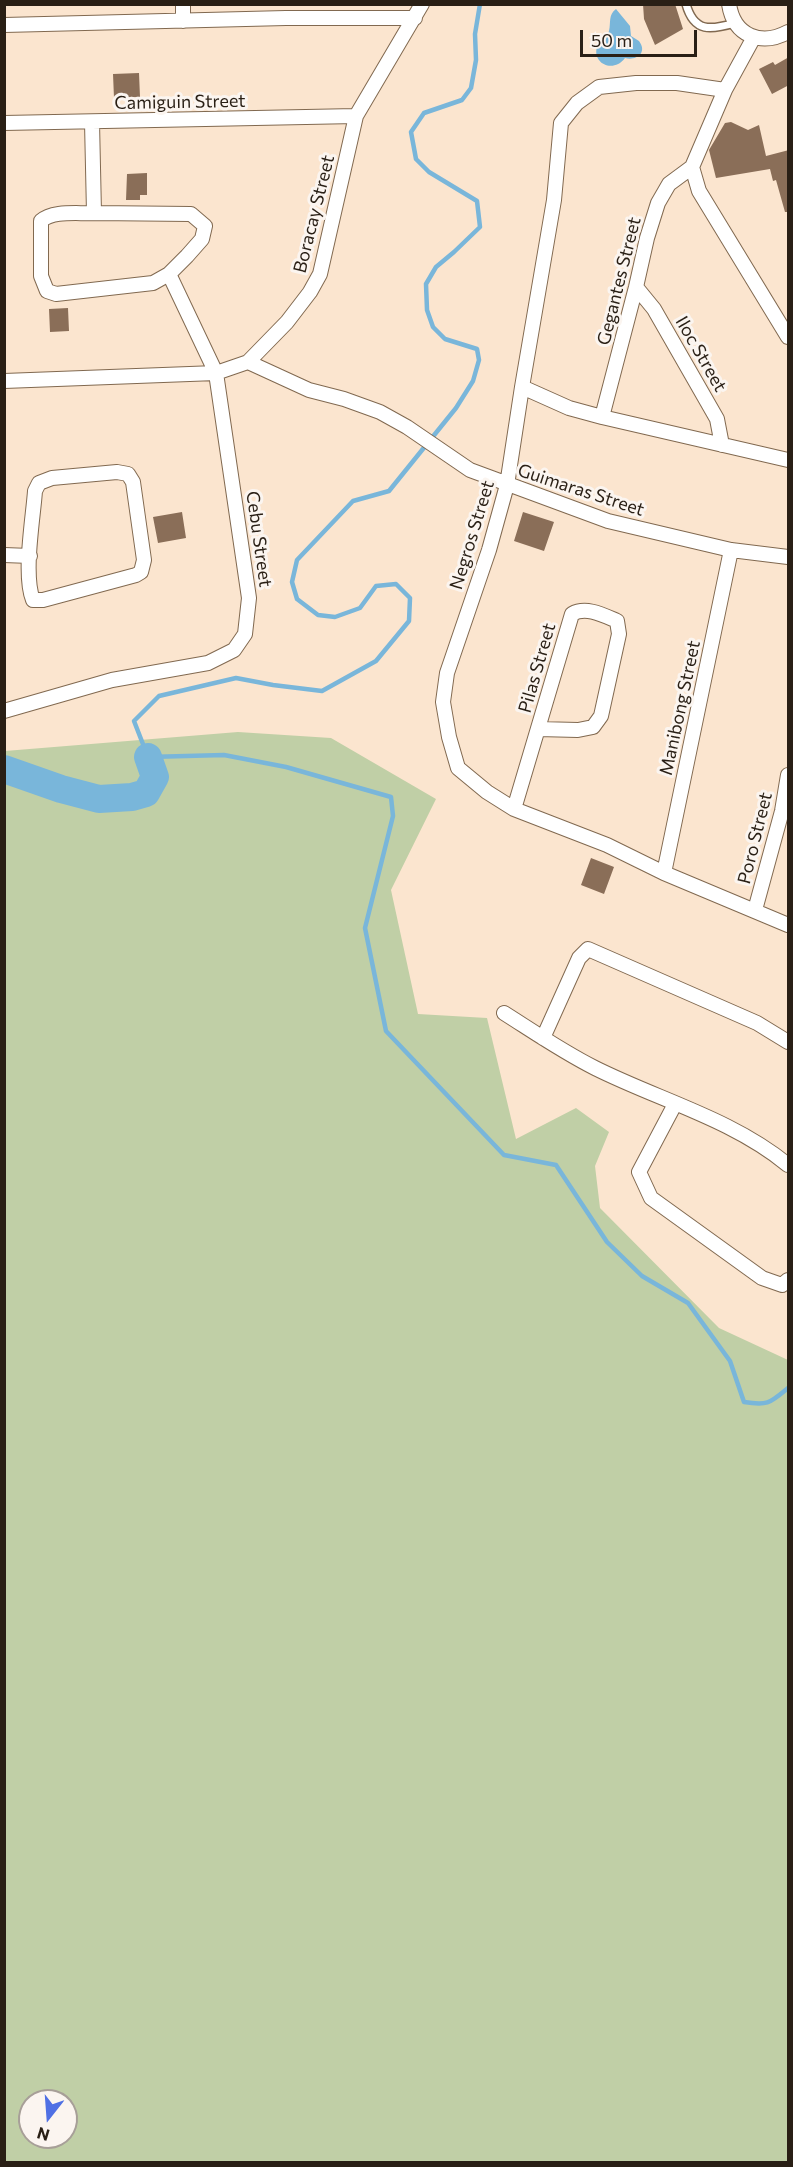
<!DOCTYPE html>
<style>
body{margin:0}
#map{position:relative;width:793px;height:2167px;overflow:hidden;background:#fbe5cf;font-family:Commissioner,sans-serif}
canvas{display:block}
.frame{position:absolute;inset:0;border:6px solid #291f15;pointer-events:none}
.north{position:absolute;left:18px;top:2089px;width:60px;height:60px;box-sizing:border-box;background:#fbf5f0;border:2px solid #a79f98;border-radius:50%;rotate:197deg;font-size:16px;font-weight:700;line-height:24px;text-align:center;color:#291f15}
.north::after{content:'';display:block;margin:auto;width:21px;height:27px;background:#4f70e4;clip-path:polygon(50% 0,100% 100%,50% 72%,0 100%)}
.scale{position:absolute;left:580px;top:30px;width:117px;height:27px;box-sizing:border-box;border:3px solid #291f15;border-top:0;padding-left:8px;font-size:18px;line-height:21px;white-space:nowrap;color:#291f15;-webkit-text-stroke:4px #fbf5f0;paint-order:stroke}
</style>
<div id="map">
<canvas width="793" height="2167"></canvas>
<div class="frame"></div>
<div class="north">N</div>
<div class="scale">50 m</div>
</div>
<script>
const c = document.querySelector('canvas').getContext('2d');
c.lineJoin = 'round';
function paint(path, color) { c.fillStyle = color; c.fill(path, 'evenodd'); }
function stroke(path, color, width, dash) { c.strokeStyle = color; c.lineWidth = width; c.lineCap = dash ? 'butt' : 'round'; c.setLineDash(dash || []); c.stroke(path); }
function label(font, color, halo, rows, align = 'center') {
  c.font = font + ' Commissioner,sans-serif'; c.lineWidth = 6; c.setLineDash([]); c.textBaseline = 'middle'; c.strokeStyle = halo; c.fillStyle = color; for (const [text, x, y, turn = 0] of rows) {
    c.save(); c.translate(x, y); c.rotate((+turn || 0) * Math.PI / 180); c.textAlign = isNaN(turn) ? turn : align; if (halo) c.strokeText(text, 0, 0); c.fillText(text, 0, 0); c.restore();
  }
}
const green = new Path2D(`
 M238 732 331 738 436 799 391 890 418 1014 487 1018 516 1139 576 1108 609 1132 595 1166 600 1208 719 1328 788 1360V2162H5V751ZM30 2101H66V2137H30Z`);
const water = new Path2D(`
 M616 9 630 26 631 36 639 41C648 53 636 61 625 58 613 74 592 63 597 47 599 41 607 38 609 31 611 22 608 15 616 9Z`);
const stream = new Path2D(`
 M480 4 475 34 476 60 471 88 462 100 424 113 411 132 416 159 429 172 477 201 480 227 454 252 436 267 426 284 427 310 433 327 445 339 477 349 479 360 473 381 456 408 389 491 353 501 297 560 292 582 297 599 318 615 335 617 360 608 376 586 396 584 410 598 409 621 376 661 322 691 273 685 236 678 159 696 134 721 148 757 224 755 286 767 391 797 393 816 365 928 386 1031 504 1155 556 1165 607 1242 642 1276 688 1303 730 1361 744 1402C768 1406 770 1403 788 1388`);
const river = new Path2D(`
 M4 769 61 789 99 799 132 797 146 793 155 777 148 757`);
const building = new Path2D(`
 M643 4H675L683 29 655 45 644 19Z
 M789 57V85L772 94 759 69 773 62 775 65Z
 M139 73 140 97 114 98 113 74Z
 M731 122 748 130 759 125 766 156 789 150V212H785L776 180 773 181 770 169 716 178 709 150 725 123Z
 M147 173V195H140V200H126L127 174Z
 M68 308 69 331 50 332 49 309Z
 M182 512 186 538 158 543 153 517Z
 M523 512 554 522 544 551 514 541Z
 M591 858 614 867 604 894 581 885Z`);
const service = new Path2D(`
 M686 4C694 33 711 30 735 23`);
const minor = new Path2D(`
 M183 4V21
 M729 4C734 37 762 46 788 32
 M4 25 286 18H415
 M754 37 725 90 692 167 699 191 788 337
 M725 90 677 83H636L599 87 577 103 561 123 554 200 522 387 507 485 489 550 447 673 443 702 449 737 458 768 487 792 514 809 607 845 664 873 788 925
 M92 122 94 213
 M4 123 356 116
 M94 213 191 214 205 226 202 239 187 256 169 274 153 283 56 294 47 291 41 276V221C53 210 78 214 94 213Z
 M636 287 654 309 717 419 722 445
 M248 362 309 390 344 399 380 412 407 427 470 470 608 521 731 550 788 557
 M4 381 216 373 248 362 287 322 310 292 320 274 356 116 422 4
 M522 387 569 408 602 417 788 460
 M602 417 636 287 647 238 658 203 669 184 692 167
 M117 472 128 474 133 482 144 560 141 572 136 575 43 600H33C23 575 33 519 35 491L39 483 52 478Z
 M4 555 30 556
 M4 711 112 680 208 663 234 650 245 634 249 598 216 373 169 274
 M514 809 572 614C586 606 603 615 617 621L619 634 601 716 593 727 578 730 538 729
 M664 873 731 550
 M755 910 782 811 788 775
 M504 1013C534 1032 563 1052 595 1068 659 1100 732 1119 788 1165
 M543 1038 579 958 588 949 757 1023 788 1042
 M675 1104 639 1172 651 1198 762 1278 782 1285 788 1280`);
const streetNames = [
 ["Camiguin Street",180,102,-1],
 ["Boracay Street",314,214,-76],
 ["Gegantes Street",619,281,-76],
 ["Iloc Street",701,354,60],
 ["Guimaras Street",581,490,18],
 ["Negros Street",472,535,-73],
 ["Cebu Street",259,539,82],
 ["Pilas Street",537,668,-74],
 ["Manibong Street",680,708,-78],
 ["Poro Street",755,838,-76]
];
paint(green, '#c0cfa6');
paint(water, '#79b6da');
stroke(stream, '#79b6da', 4.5);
stroke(river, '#79b6da', 28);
paint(building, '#8a6e58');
stroke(service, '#816950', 10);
stroke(minor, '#816950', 16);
stroke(service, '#fff', 7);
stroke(minor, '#fff', 14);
label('18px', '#291f15', '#fbf5f0', streetNames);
</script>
